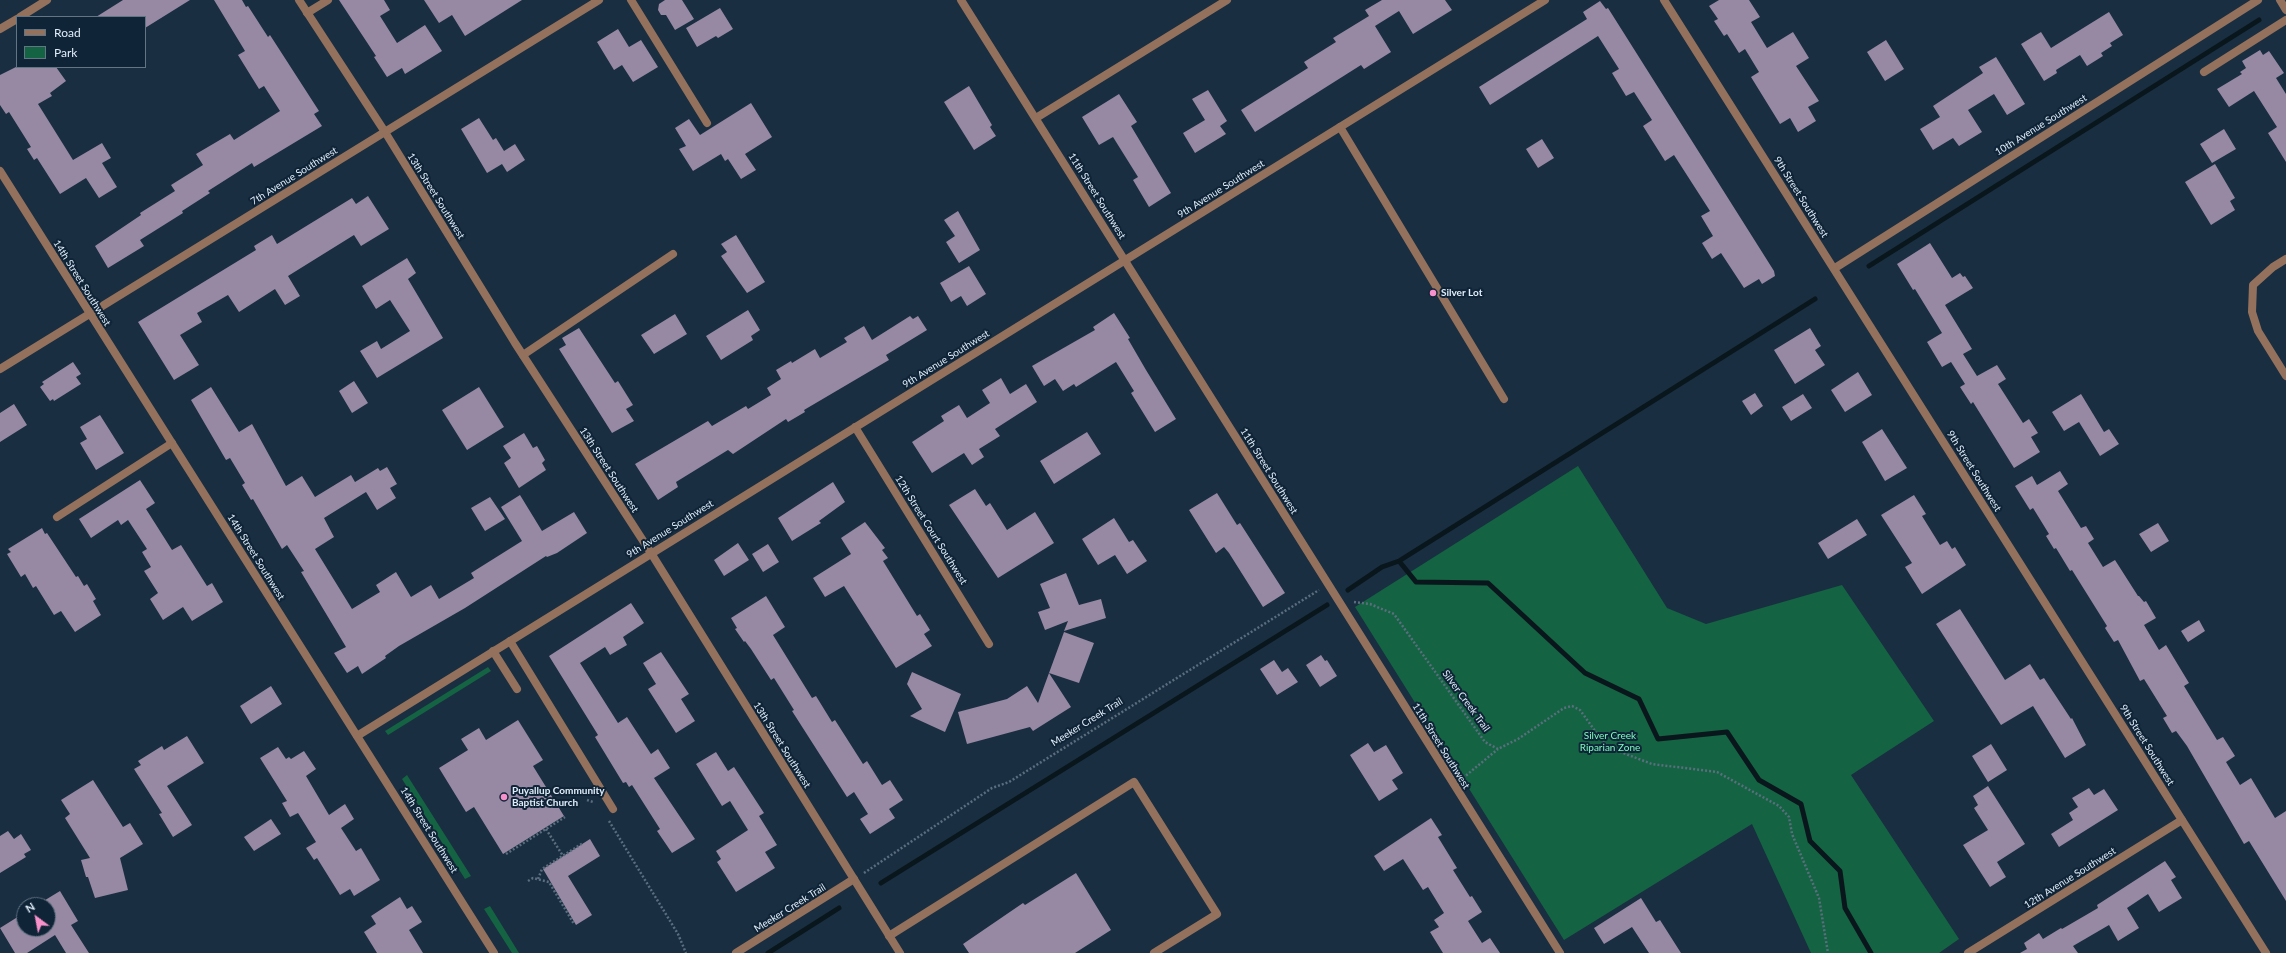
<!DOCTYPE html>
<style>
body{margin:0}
#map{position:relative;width:2286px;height:953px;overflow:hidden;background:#192e41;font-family:Lato,sans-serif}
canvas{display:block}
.legend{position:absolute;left:16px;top:16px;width:130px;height:52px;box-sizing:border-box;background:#0f2437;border:1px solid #637485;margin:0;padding:5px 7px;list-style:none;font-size:12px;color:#e0edfa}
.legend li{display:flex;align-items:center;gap:8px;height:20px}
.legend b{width:20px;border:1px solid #637485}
.north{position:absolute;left:16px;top:897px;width:40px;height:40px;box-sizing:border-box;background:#0f2437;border:1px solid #637485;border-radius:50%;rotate:328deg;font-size:11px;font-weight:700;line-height:16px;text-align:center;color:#e0edfa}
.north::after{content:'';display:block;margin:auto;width:14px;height:18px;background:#f890cc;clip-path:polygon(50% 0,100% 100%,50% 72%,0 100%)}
</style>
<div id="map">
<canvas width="2286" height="953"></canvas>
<ul class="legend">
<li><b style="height:5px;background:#93715c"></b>Road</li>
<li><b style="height:11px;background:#146342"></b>Park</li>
</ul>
<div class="north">N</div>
</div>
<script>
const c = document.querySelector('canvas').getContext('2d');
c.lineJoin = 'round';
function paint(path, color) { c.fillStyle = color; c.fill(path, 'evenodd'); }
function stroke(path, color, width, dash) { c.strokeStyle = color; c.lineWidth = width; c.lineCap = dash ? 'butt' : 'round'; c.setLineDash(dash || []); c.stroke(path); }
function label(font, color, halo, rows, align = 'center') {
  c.font = font + ' Lato,sans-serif'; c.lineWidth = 4; c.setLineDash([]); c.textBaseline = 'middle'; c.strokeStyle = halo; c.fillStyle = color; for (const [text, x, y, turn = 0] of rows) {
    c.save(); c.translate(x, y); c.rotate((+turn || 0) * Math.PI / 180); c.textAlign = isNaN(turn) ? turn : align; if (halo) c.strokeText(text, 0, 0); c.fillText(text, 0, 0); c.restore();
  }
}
const green = new Path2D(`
 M1578 466 1667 608 1706 624 1842 585 1934 721 1851 775 1959 939 1939 953H1811L1752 824 1564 940 1355 607Z
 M488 667 491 671 388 735 385 731Z
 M407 775 471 876 465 879 402 779Z
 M490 906 519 953H512L484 909Z`);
const stream = new Path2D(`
 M1869 266 2259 20
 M1399 561 1815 299
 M1348 590 1382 567 1399 561 1416 582 1488 583 1585 673 1639 699 1658 739 1727 732 1759 780 1801 804 1810 841 1840 871 1845 908 1871 953
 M881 883 1327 605
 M768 953 839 908`);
const building = new Path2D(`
 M123 0H190L145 28V17H96Z
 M214 0H242L246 7 248 6 268 37 270 35 319 111 314 114 322 126 254 167 252 163 208 191 210 193 182 211 183 213 140 240 144 246 108 268 95 246 141 215 140 213 175 191 171 185 203 165 196 154 230 134 234 140 280 111 264 86 259 89 238 55 245 51Z
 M339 0H384L390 10 380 16 397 43 425 25 442 51 405 74 402 68 387 77 374 57 376 56Z
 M424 0H522L465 36 452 15 439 23Z
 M665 0H682L694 19 675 30 666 15H661L658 10 659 4Z
 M1382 0H1445L1452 10 1413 34 1399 11 1375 26 1391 52 1364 69 1361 65 1255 132 1241 110 1308 68 1304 62 1336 42 1333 38 1369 16 1365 10Z
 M1719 0H1749L1760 17 1751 22 1767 48 1793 32 1809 58 1796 66 1819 101 1808 107 1816 121 1798 132 1790 118 1780 124 1751 77 1759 72 1745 49 1739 53 1727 34 1724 36 1714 21 1718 19 1709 6Z
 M1600 1 1606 9 1608 8 1774 271 1775 276 1762 284 1759 279 1744 288 1721 253 1712 259 1702 243 1713 236 1701 216 1710 211 1674 155 1665 161 1643 126 1652 120 1634 92 1626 96 1612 73 1619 69 1598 36 1490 105 1479 87 1587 19 1583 12Z
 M720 8 733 29 718 38 716 36 697 47 686 28Z
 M2109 12 2123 35 2110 43 2112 46 2101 53 2103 56 2087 66 2080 55 2056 70 2057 73 2044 81 2021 44 2041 32 2051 48Z
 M618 29 629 47 641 40 658 67 633 82 622 65 614 70 597 42Z
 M1886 40 1904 69 1885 81 1867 52Z
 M2260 50 2263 55 2269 51 2284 73 2276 78 2286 94V162L2268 133 2277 127 2254 91 2229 107 2217 89 2242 74 2240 72 2246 68 2242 61Z
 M1996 57 2025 104 2007 115 1994 94 1968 110 1982 132 1959 146 1953 138 1933 150 1920 129 1940 117 1933 106 1983 73 1979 67Z
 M16 67H56L66 81 50 93 52 96 38 104 73 160 102 143 111 158 102 163 117 187 99 198 86 178 60 194 37 158 34 160 27 149 31 147 9 112 6 114 0 105V75Z
 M969 86 992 125 990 127 996 136 974 150 944 102Z
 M1208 90 1227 121 1220 126 1226 134 1195 153 1183 133 1205 120 1192 99Z
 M1119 94 1137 122 1131 126 1171 193 1149 207 1133 180 1138 177 1113 137 1099 145 1082 117Z
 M751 103 772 137 745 154 756 170 741 179 728 159 725 161 721 154 693 171 679 149 686 146 675 128 689 119 700 135Z
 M479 118 493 140 496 138 504 151 515 144 525 160 507 172 502 164 487 173 461 129Z
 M2224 129 2236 149 2212 163 2200 144Z
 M1542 139 1554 158 1538 168 1526 149Z
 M2215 164 2235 198 2230 201 2235 210 2211 225 2185 182Z
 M368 196 389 229 361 246 354 235 288 276 300 296 285 305 275 289 239 312 228 295 197 313 202 322 180 335 199 365 174 380 138 322 256 250 254 246 272 235 277 244 352 198 356 204Z
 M958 211 980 250 959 263 946 242 955 236 944 220Z
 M736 235 765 282 747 293 721 256 727 252 721 244Z
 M1930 243 1952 278 1960 273 1963 277 1965 276 1973 288 1945 305 1972 349 1963 354 1977 376 1997 365 2006 379 1998 384 2023 423 2029 419 2038 433 2031 437 2040 452 2014 468 1973 402 1971 404 1960 387 1965 384 1951 362 1942 367 1927 342 1942 333 1915 289 1913 290 1897 264Z
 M407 258 416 273 408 279 443 338 377 378 360 351 377 341 381 349 410 331 390 300 376 309 362 286Z
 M969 266 986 294 967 306 961 296 951 302 940 283Z
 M748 310 760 330 751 336 753 340 721 360 706 336Z
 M1114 313 1130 338 1128 339 1146 370 1176 419 1155 432 1131 393 1134 391 1116 362 1076 387 1074 384 1063 391 1055 379 1044 386 1032 366 1095 330 1093 327Z
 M675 314 687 334 654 354 641 335Z
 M910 316 913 319 918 316 927 330 886 355 889 360 804 410 805 412 788 422 786 419 733 454 728 450 676 482 678 487 658 500 635 464 708 421 712 426 746 406 748 409 771 395 767 388 781 379 776 370 791 361 792 363 815 349 820 358 847 342 844 338 864 326 872 340Z
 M579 328 615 383 618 381 633 405 626 409 634 421 612 433 559 349 566 345 562 338Z
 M1810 328 1821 346 1815 350 1825 365 1795 384 1774 350Z
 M73 362 81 374 76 377 81 384 54 401 53 399 50 401 40 387 44 384 42 382Z
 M1858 372 1872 395 1845 412 1831 390Z
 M1001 378 1010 394 1026 384 1037 402 995 429 1000 436 979 449 984 457 972 465 964 453 932 473 912 442 944 421 941 416 959 405 967 418 990 403 982 390Z
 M354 381 368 403 352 413 339 391Z
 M211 387 239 432 252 424 286 486 302 476 315 497 351 475 355 482 378 468 380 471 387 467 397 484 390 488 396 498 377 510 366 492 324 518 334 537 315 549 352 609 380 592 376 585 396 572 411 597 431 585 439 599 474 578 471 573 522 541 501 507 520 495 542 531 574 512 587 533 557 553 547 557 546 556 465 608 399 646 385 656 386 658 362 674 358 666 347 673 334 653 346 647 301 572 304 571 287 545 282 549 253 499 251 500 242 485 245 483 230 458 226 460 191 400Z
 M479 387 504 427 467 450 442 410Z
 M1755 393 1763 406 1751 415 1742 401Z
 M1803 394 1812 408 1791 421 1782 407Z
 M2081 394 2104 432 2109 429 2119 444 2100 456 2079 422 2064 431 2052 412Z
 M14 404 27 425 0 442V413Z
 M100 415 124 453 96 470 80 443 87 439 80 427Z
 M1882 429 1907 468 1885 481 1862 442Z
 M1087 432 1101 454 1054 484 1040 461Z
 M524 433 533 448 537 446 545 460 542 463 546 470 519 488 504 463 511 458 503 446Z
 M2060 471 2068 484 2058 491 2081 528 2086 526 2094 539 2088 543 2103 567 2115 560 2138 596H2139L2144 602 2146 601 2156 618 2144 625 2159 650 2166 645 2189 683 2184 686 2217 740 2223 737 2235 756 2226 762 2240 785 2251 778 2275 818 2286 811V901L2249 841 2244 844 2187 746 2176 731 2172 733 2163 718 2167 716 2144 679 2140 681 2118 640 2114 642 2105 628 2107 626 2072 570 2070 571 2056 548 2054 549 2046 536 2049 534 2033 508 2030 510 2015 486 2032 476 2037 485Z
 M140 480 155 503 146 509 172 550 181 545 207 586 212 583 223 602 192 621 183 607 163 620 150 599 158 593 144 571 151 567 142 552 147 549 128 520 121 525 118 520 91 538 79 519Z
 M833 482 845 502 819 521 821 523 792 541 778 518Z
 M975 489 986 506 990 503 1007 530 1035 512 1054 543 998 578 949 505Z
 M1217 493 1237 525 1240 523 1285 593 1263 607 1229 553 1224 547 1216 553 1189 510Z
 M1914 495 1926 514 1922 516 1940 545 1947 541 1952 549 1955 547 1966 565 1922 594 1905 567 1912 563 1881 515Z
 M490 497 505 519 485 531 471 508Z
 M1114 518 1129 542 1133 540 1147 561 1127 574 1115 555 1098 565 1082 539Z
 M1857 519 1867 535 1828 559 1818 543Z
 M865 522 885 548 882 550 888 558 883 561 917 616 920 614 930 630 924 634 932 646 896 668 844 586 825 597 813 578 851 554 841 538Z
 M2158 523 2169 541 2151 552 2139 534Z
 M42 528 45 534 47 533 76 577 78 576 84 586 87 584 96 599 93 601 101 615 75 632 61 611 54 615 36 586 33 588 25 574 21 577 7 554 11 552 8 549Z
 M738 543 749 560 724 576 714 560Z
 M768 544 779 562 763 572 752 554Z
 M1066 573 1079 605 1101 599 1106 618 1064 631 1068 621 1045 630 1038 612 1050 608 1040 584Z
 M766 596 785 627 773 635 812 698 816 696 832 722 835 720 863 764 867 761 882 785 890 780 903 800 889 809 895 818 870 834 860 819 868 814 854 792 847 797 792 711 794 710 774 678 771 680 751 649 745 641 744 642 735 629 737 628 731 618Z
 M631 603 644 623 623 637 627 645 610 655 605 647 580 663 618 723 627 717 651 754 658 749 670 768 654 778 695 839 672 853 657 831 660 829 632 785 629 787 626 782 623 783 595 737 598 735 549 656Z
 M1960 609 2005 680 2030 664 2040 680 2044 678 2071 719 2072 718 2086 745 2065 758 2033 706 2001 725 1936 624Z
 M2199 620 2205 631 2188 642 2181 631Z
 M1064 632 1094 643 1079 683 1049 673Z
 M661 652 689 694 681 699 695 721 676 733 648 689 656 684 643 663Z
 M1321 655 1325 661 1327 660 1337 676 1320 687 1306 665Z
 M1274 660 1282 672 1288 668 1298 682 1277 695 1260 669Z
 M912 672 961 694 945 732 910 716 922 709 907 684Z
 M1049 673 1071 707 1033 731 1030 727 967 744 958 712 1007 699 1027 686 1038 703Z
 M271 686 282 704 251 724 240 706Z
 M518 720 543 760 533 766 564 816 503 854 474 807 466 812 439 768 468 750 461 739 479 728 486 740Z
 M187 736 204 763 167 786 192 825 173 837 159 814 162 813 134 769 141 765 138 761 162 746 164 750Z
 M1368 743 1374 752 1386 745 1403 773 1392 780 1398 789 1379 801 1350 755Z
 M1991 744 2007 770 1988 782 1972 756Z
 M278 747 286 759 289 757 291 759 304 751 316 769 306 776 329 815 345 804 354 819 341 828 356 851 361 848 380 880 354 896 350 889 340 895 317 858 314 860 306 848 316 842 298 813 290 817 282 803 287 801 260 758Z
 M716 752 728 771 734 767 764 813 759 816 777 845 765 852 775 868 736 892 717 862 721 859 716 851 748 830 730 801 722 806 696 764Z
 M93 780 123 827 130 823 143 844 120 858 128 890 95 898 88 877H86L81 860 90 858 65 818 70 814 61 800Z
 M1988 786 2025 844 1997 862 2006 877 1990 887 1963 845 1988 830 1974 808 1978 805 1973 796Z
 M2089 788 2094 795 2104 789 2118 810 2059 847 2051 834 2073 820 2069 813 2078 807 2072 798Z
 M1431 818 1442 835 1438 837 1457 868 1453 870 1470 897 1472 896 1482 912 1468 921 1482 943 1490 938 1500 953H1443L1430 932 1439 927 1434 920 1444 913 1428 887 1423 890 1403 859 1384 871 1374 856Z
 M271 819 281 834 254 851 244 837Z
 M8 831 14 839 21 834 31 850 24 854 26 857 0 873V836Z
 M590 839 600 856 568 876 592 915 576 925 543 869Z
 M2165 861 2176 877 2171 880 2182 898 2159 912 2148 894 2127 908 2139 928 2118 941 2109 925 2073 946 2078 953H2020L2027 949 2024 943 2039 933 2043 939 2061 928 2062 929 2098 908 2097 905Z
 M1076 873 1111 930 1075 953H969L963 944 1023 903 1025 905Z
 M60 891 78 921 71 925 89 953H66L55 935 27 953H15L0 928 24 913V929H48V905H37Z
 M400 897 407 909 412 906 422 922 409 930 423 953H377L364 932 376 924 371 916Z
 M1641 898 1656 922 1660 920 1681 953H1649L1632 927 1604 944 1594 928Z`);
const path = new Path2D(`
 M1354 602 1370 604 1394 614 1485 742 1498 749 1518 739 1564 708 1572 706 1580 710 1603 742 1610 748 1652 764 1717 772 1779 806 1789 817 1792 834 1819 898 1828 953
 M1463 778 1498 749
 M587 800 593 802
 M609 821 678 934 686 953
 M546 829 563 856
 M506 854 565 817
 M864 873 992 788 1009 782 1319 590
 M538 879 542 869 583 843
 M528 881 533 878 549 882 574 924`);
const service = new Path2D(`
 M631 0 707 123
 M307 13 328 0
 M2204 72 2286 20
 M1036 118 1227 0
 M1340 127 1504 399
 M2286 259 2273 267 2253 285 2252 312 2258 331 2286 376
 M523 355 673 254
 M57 517 172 443
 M510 641 613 809
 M493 651 517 689
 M889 936 1134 782 1217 914 1154 953
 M736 953 854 879`);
const minor = new Path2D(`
 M299 0 385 132 515 343 651 553 900 953
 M961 0 1560 953
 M2280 0 2286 10
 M20 17 47 0
 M0 29 17 19
 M1835 268 2258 0
 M855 427 989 644
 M357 736 1545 0
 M1968 953 2182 820`);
const tertiary = new Path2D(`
 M1664 0 2266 953
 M0 171 494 953
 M0 369 599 0`);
const markers = [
 [1433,293,4,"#f890cc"],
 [504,797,4,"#f890cc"]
];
const streetNames = [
 ["10th Avenue Southwest",2041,125,-32],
 ["7th Avenue Southwest",294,176,-32],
 ["9th Avenue Southwest",1221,189,-32],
 ["13th Street Southwest",436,196,58],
 ["11th Street Southwest",1097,196,58],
 ["9th Street Southwest",1801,197,58],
 ["14th Street Southwest",82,283,58],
 ["9th Avenue Southwest",946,359,-32],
 ["13th Street Southwest",609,470,57],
 ["11th Street Southwest",1269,471,58],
 ["9th Street Southwest",1974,471,58],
 ["9th Avenue Southwest",670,529,-32],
 ["12th Street Court Southwest",931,530,58],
 ["14th Street Southwest",256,557,58],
 ["Silver Creek Trail",1466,701,54],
 ["Meeker Creek Trail",1087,722,-32],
 ["13th Street Southwest",782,745,58],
 ["9th Street Southwest",2147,745,58],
 ["11th Street Southwest",1441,746,58],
 ["14th Street Southwest",429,830,58],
 ["12th Avenue Southwest",2070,878,-32],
 ["Meeker Creek Trail",790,908,-32]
];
const poiNames = [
 ["Silver Lot",1441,293],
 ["Puyallup Community",512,791],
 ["Baptist Church",512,803]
];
const parkNames = [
 ["Silver Creek",1610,736],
 ["Riparian Zone",1610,748]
];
paint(green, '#146342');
stroke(stream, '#09171d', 5);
paint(building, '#9788a4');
stroke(path, '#5b6e7f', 2.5, [2, 2]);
stroke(service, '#93715c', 8);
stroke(minor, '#93715c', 8);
stroke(tertiary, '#93715c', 8);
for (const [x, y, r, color] of markers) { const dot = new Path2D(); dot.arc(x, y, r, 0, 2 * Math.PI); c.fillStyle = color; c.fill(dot); stroke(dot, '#0f2437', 1.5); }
label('10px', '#e0edfa', '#0f2437', streetNames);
label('bold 10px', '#e0edfa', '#0f2437', poiNames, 'left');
label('10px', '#7cfebf', '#0f2437', parkNames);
</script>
